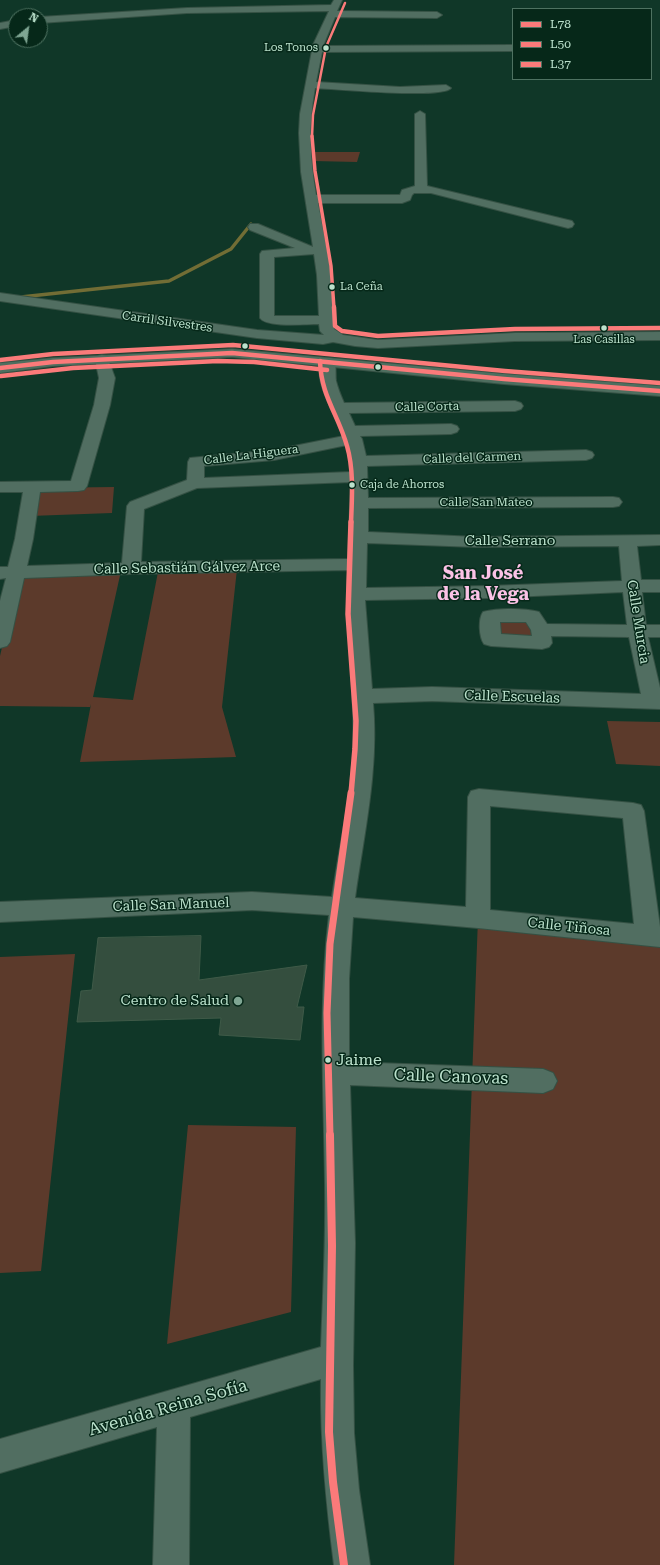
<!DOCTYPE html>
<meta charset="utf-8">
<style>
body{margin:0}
#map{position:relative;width:660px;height:1565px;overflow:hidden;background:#103728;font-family:"Roboto Serif",serif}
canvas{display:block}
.legend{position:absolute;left:512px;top:8px;width:140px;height:72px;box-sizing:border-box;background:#062819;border:1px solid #4e7261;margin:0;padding:5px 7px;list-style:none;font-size:12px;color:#bbe1cc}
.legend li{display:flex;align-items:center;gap:8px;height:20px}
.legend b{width:20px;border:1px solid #4e7261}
.north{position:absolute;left:8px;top:8px;width:40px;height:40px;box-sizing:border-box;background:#062819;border:1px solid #4e7261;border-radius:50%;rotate:29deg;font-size:11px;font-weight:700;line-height:16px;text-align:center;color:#bbe1cc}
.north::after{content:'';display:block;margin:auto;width:14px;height:18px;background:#7fa693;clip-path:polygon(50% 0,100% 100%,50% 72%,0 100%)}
</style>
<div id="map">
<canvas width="660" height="1565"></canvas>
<ul class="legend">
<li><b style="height:5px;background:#fb7a7a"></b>L78</li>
<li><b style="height:5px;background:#fb7a7a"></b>L50</li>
<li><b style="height:5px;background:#fb7b7a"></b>L37</li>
</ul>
<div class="north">N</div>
</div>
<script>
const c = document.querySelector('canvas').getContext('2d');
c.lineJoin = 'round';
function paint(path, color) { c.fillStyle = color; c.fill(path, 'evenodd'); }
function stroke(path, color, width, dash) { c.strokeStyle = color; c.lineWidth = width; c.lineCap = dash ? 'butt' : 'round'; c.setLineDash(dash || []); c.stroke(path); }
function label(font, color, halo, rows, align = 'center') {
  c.font = font + ' "Roboto Serif",serif'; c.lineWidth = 3; c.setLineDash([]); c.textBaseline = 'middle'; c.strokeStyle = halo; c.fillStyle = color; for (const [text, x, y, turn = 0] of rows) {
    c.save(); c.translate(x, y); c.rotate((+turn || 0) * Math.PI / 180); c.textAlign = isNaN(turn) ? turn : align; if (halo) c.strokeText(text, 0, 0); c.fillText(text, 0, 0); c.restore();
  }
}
const green = new Path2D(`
 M310 152H360L357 162 313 161Z
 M114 487 112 513 30 516 35 488Z
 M237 569 222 707 236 757 80 762 91 704 90 707 0 706V656L19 574 121 571 93 697 133 700 158 572Z
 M499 619 535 621 538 640 495 638Z
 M607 721 660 722V766L616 764Z
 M478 918 660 935V1565H454Z
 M75 954 41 1271 0 1273V957Z
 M188 1125 296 1127 291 1312 167 1344Z`);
const stream = new Path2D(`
 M21 297 169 281 231 249 251 224`);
const building = new Path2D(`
 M201 936 199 980 307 965 297 1007H304L300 1040 219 1035 221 1018 77 1022 81 991 92 990 98 938Z`);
const minor = new Path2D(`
 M334 0H342L337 11 437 12 442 15 437 18 335 17 323 46 513 45V51L322 52 316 82 400 87 446 85 451 88C442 99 335 89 315 88 308 125 310 159 316 195H400L402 190 415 186V114L420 111 425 114 427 186 572 221 574 224 572 227 568 228 431 193H414L412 195 410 200 402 203H318L330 267 334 329 343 335 378 340 515 333 660 332V340L515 341 378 348 355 346 333 342 323 344 257 338 0 301V293L257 330 324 335 320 331 319 324C306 324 267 328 260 318V254L262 251 295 248 250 230 248 227 250 224H258L313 247 301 172 299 133 300 114 313 45 329 11 187 13 40 23V17L187 8 331 5ZM314 254 317 275 319 316H274V257Z
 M16 20V26L0 29V23Z
 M102 355 107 356 115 378 110 405 87 486 84 490 78 491 40 492 33 539 27 566 122 563 127 506 130 502 187 480 188 462 190 458 274 450 344 436C337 418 310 377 323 359L328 358 333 359C337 364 335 374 336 381 338 389 341 396 344 403L515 401 521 403 523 406 521 409 515 411 349 413 355 426 451 424 457 426 459 429 457 432 451 434 360 436 362 439 366 456 586 450 592 452 594 455 592 458 586 460 367 466 368 498 613 497 619 498 622 502 619 506 613 507 368 508V532L476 537 660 535V545L637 546 641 580H660V592H642L646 625H660V637H648L660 688V709L432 701 373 703C379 769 364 833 355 898L466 907 468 797 471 791 479 789 633 803 641 805 644 811 660 927V947L478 928 353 917 349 979V1062L543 1069 553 1073 557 1081 553 1089 543 1093 350 1085 355 1243 353 1365 354 1433 359 1490 370 1565H334C326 1503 320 1442 321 1379L190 1417 189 1565H153L157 1427 0 1473V1439L321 1347C323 1293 326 1239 325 1184 324 1095 318 1004 329 915L252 910 0 922V902L252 892 332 897C339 847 351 799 353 749 356 689 344 630 348 570L131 574 24 578 10 642 7 646 0 648V601L6 578 0 579V567H8L15 539 23 492H0V482L71 481 94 405 99 378 95 359 97 356ZM347 445 351 472 204 478V466L274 460ZM351 482 348 559 141 562 144 509 197 488ZM367 543 476 547 619 546 622 581 489 586 366 588ZM623 592 627 625 547 624 539 612C525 608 497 608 483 612 478 619 479 637 484 644L491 646 542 649 549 647 552 643 551 636 629 637 641 694 432 687 372 689 365 600 489 598ZM500 622H526L531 630 532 636 501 634ZM490 806 623 818 634 924 490 910Z`);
const major = new Path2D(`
 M232 349 504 374 660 386V396L504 384 232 357 53 366 0 373V363L53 358Z`);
const bus1 = new Path2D(`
 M0 368 53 362 232 353 504 379 660 391`);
const bus2Far3 = new Path2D(`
 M320 361C321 396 338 414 347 446 354 470 352 498 351 523
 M1 376 73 368 218 361 254 362 327 370`);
const bus2Far2 = new Path2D(`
 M351 794 355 749 356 721 348 614 351 522`);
const bus2Far1 = new Path2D(`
 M330 1136 327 1013 330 944 351 793`);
const bus2 = new Path2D(`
 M330 1135 332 1246 329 1432 333 1482 344 1565`);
const bus3Far2 = new Path2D(`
 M312 137 313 115 326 47 345 3`);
const bus3Far1 = new Path2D(`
 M312 136 315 171 331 266 334 308`);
const bus3 = new Path2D(`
 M334 307 335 326 342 331 378 336 515 329 660 328
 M0 360 53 354 233 345 505 371 660 383`);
const markers = [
 [326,48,3.5,"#bbe1cc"],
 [332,287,3.5,"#bbe1cc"],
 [604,328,3.5,"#bbe1cc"],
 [245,346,3.5,"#bbe1cc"],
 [378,367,3.5,"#bbe1cc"],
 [352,485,3.5,"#bbe1cc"],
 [238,1001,5,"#7fa693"],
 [328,1060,3.5,"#bbe1cc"]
];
const farBusnames = [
 ["Los Tonos",318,48,"right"],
 ["La Ceña",340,287],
 ["Las Casillas",604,340,"center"],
 ["Caja de Ahorros",360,485]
];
const farStreetnames = [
 ["Carril Silvestres",167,322,8],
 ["Calle Corta",427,407,-1],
 ["Calle La Higuera",251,455,-7],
 ["Calle del Carmen",472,458,-2],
 ["Calle San Mateo",486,502]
];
const streetNames = [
 ["Calle Serrano",510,541],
 ["Calle Sebastián Gálvez Arce",187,568,-1],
 ["Calle Murcia",638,622,81],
 ["Calle Escuelas",512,697,2],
 ["Calle San Manuel",171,905,-2],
 ["Calle Tiñosa",569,927,6]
];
const poiNames = [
 ["Centro de Salud",229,1001]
];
const nearBusnames = [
 ["Jaime",336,1060]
];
const nearStreetnames = [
 ["Calle Canovas",451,1077,2],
 ["Avenida Reina Sofía",168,1408,-16]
];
const districtNames = [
 ["San José",483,574],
 ["de la Vega",483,595]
];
paint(green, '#5c3a2b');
stroke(stream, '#726d35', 3.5);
paint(building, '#344e3e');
stroke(building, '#3f5a48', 1);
stroke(minor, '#355144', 2);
stroke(major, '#355144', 2);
paint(minor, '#516e61');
paint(major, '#4e6e5f');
stroke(bus1, '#fb7a7a', 4.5);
stroke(bus2Far3, '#fb7a7a', 4.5);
stroke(bus2Far2, '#fb7a7a', 5.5);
stroke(bus2Far1, '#fb7a7a', 7);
stroke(bus2, '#fb7a7a', 8);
stroke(bus3Far2, '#fb7b7a', 2.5);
stroke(bus3Far1, '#fb7b7a', 3.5);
stroke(bus3, '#fb7b7a', 4.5);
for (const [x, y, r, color] of markers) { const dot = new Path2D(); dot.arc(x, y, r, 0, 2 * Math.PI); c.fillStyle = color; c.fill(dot); stroke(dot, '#062819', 1.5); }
label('11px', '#bbe1cc', '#062819', farBusnames, 'left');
label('12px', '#bbe1cc', '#062819', farStreetnames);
label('14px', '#bbe1cc', '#062819', streetNames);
label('14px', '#bbe1cc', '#062819', poiNames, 'right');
label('16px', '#bbe1cc', '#062819', nearBusnames, 'left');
label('17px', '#bbe1cc', '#062819', nearStreetnames);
label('bold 18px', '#fbc2e6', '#062819', districtNames);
</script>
